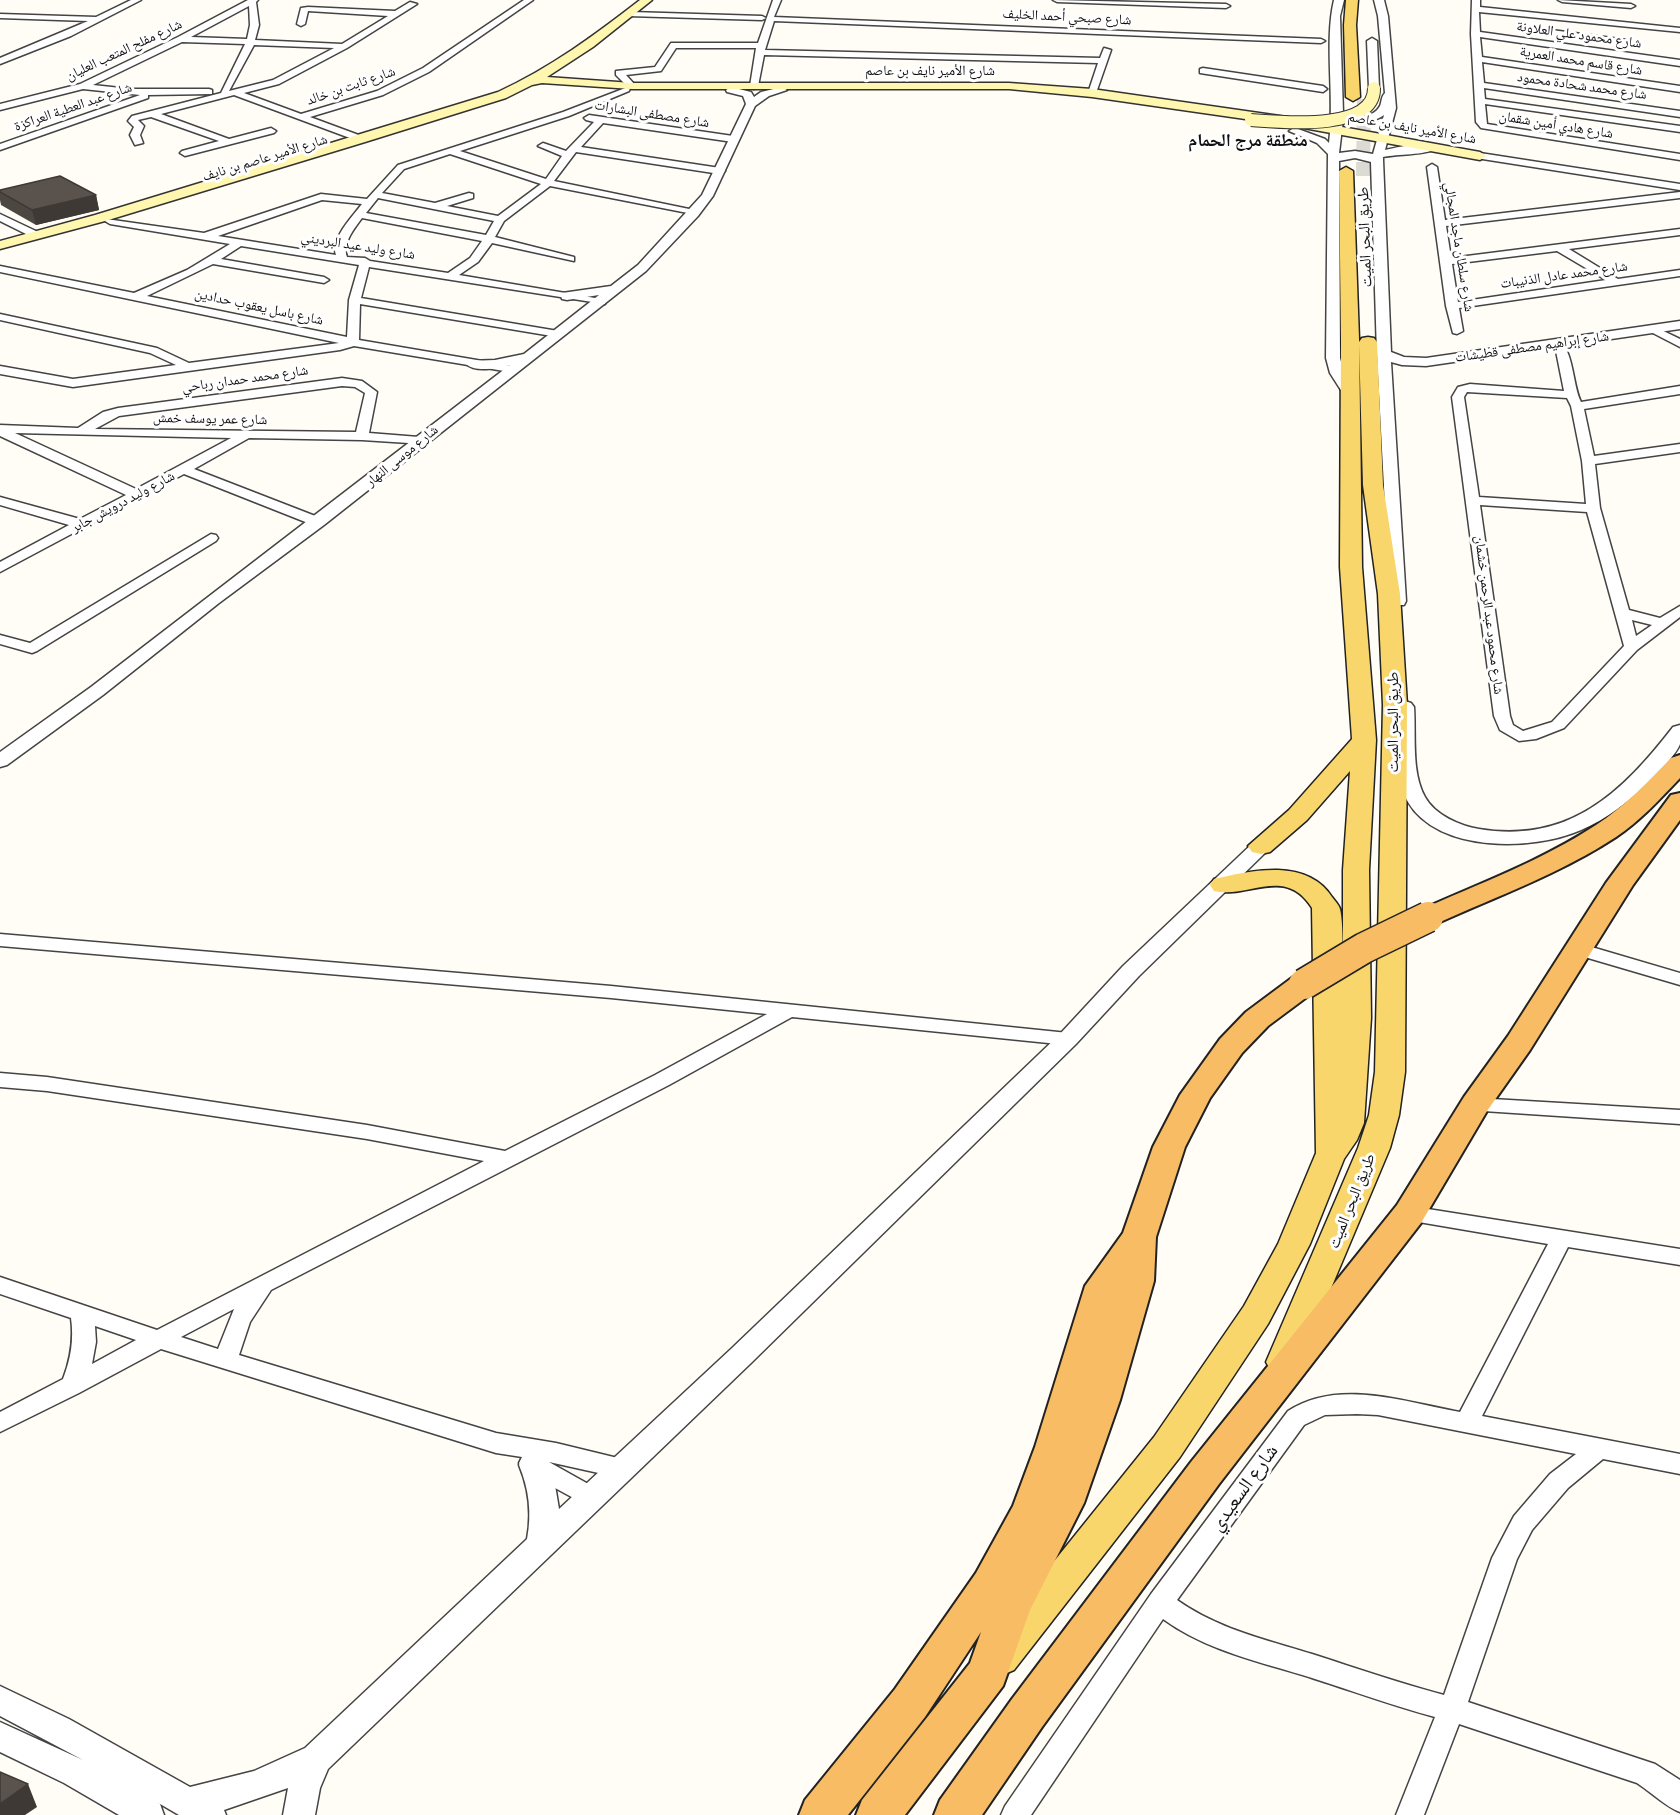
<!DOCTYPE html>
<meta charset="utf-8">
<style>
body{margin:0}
canvas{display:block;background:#fffdf5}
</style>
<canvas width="1680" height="1815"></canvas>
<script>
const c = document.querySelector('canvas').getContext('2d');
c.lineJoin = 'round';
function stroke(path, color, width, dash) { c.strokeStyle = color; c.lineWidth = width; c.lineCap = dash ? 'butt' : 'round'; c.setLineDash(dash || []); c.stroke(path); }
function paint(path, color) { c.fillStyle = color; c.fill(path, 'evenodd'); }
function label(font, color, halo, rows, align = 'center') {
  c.font = font + ' Literata,"Noto Naskh Arabic",serif'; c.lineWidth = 6; c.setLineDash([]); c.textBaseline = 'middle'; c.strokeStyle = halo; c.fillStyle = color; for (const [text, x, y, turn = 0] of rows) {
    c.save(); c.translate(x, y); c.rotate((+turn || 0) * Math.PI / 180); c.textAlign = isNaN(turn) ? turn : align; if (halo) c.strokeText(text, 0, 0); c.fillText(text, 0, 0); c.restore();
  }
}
const primaryTunnel = new Path2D(`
 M1363 176 1364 96`);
const minor = new Path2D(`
 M131 0H141L71 36 0 64V58L88 21 0 18V14L96 17Z
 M248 0H258L256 2 259 25 255 40 342 44 388 16 308 11 305 24 301 26 297 24 301 8 308 7 395 11 410 2 417 4 347 48 279 84 244 93 301 114 377 91 423 68 524 0H533L429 72 383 95 310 117 364 137V141H358L234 95 161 114 229 139 271 128 276 131 274 133 185 156 180 153 182 151 219 141 151 117 138 120 144 126 140 135 143 143 135 145 130 135 134 127 128 121 132 116 221 93 245 44 182 42 93 85 130 89H209L212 90V94L148 95V98L0 150V144L140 95 83 89 0 110V104L80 84 178 37ZM249 6 250 25 247 39 191 37ZM254 45 334 48 273 80 229 91Z
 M773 0H781L774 17 1321 39 1325 41 1321 43 774 21 765 50 1100 58 1104 48 1111 50 1096 93 1092 96 1088 93 1098 63 764 55 758 86 754 89 750 86 756 48H676L661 71 626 75 636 86 630 88 629 91 569 116 460 151 546 179 562 156 538 146 543 143 566 151 594 122 586 120 584 118 589 115 733 136 738 139 733 142 603 123 581 147 720 168 725 171 720 174 576 152 554 181 694 210 698 211V215L550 186 504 221 495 237 574 257V261L492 243 478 262 459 275 601 299 605 300V304L369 267 361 298 558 331 564 334 558 337 360 304 359 340 512 366 518 370 516 373 354 346 340 350 73 387 0 374V366L73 379 176 365 150 353 0 320V314L157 348 189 363 339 343 0 272V266L134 293 187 270 230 244 110 224 105 221 106 219 204 233 321 194 367 199 398 165 563 112 628 87 616 75V71L655 67 671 43H758ZM450 154 541 184 498 216 447 206 473 198V194L469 193 435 203 382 193 404 169ZM378 198 494 221 486 235 366 213ZM322 200 362 204C353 216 330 239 336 255L218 236ZM362 218 482 241 470 258 448 273 370 261 365 258 347 257C342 243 354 229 362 218ZM241 246 359 265 349 300 347 337 147 296 213 264 324 283 329 280 324 277 221 259Z
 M1053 0 1226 4 1230 6 1226 8 1057 2Z
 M1472 0H1480V7L1680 28V32L1479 12 1480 32 1680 60V66L1480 37 1482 57 1680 86V92L1482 62 1484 83 1680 111V117L1484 88 1485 99 1680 126V132L1485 104 1487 124 1680 154V160L1481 128 1476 122 1471 34Z
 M1558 0 1631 4 1635 6 1631 8 1562 2Z
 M631 12 762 16 766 18 762 20 628 16 627 14Z
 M1529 27 1627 40 1631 42 1627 44 1526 31 1525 29Z
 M1203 68 1323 86 1327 89 1323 92 1200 73V69Z
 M1432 164 1437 167 1445 220 1680 192V198L1446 226 1451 258 1680 229V235L1569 249 1618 279 1680 270V276L1459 308 1463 331 1457 334 1453 333 1446 306 1427 167ZM1557 251 1606 280 1458 302 1452 264Z
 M0 214 40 233 41 235 32 237 0 221Z
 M1653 326 1680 339V347L1649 331V327Z
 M1556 340C1574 346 1572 385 1581 402L1680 386V394L1584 409 1594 456 1680 444V452L1595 464 1600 508 1629 610 1660 618 1680 606V617L1637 650 1564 728 1536 739 1519 741 1500 730 1494 716 1452 397 1458 387 1470 384 1564 391 1556 351 1550 343ZM1467 392 1567 398 1571 406 1582 461 1586 504 1479 497 1464 397ZM1480 505 1587 512 1624 646 1552 722 1523 731 1513 725 1510 716ZM1632 620 1652 625 1636 636Z
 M342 378 362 381 377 392 369 433 419 437 425 441 424 444 362 440 249 438 194 469 323 519 325 522 323 525H313L184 474 0 572V562L69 525 0 505V497L80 519 126 495 0 436V425L78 428 103 412 118 408ZM342 386 355 387 365 393 356 432 95 429 119 416ZM15 433 231 438 136 489Z
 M211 534 216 535 218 538 216 541 37 651 32 653 0 644V635L30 643Z
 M0 934 611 986 1068 1033 1075 1035 1078 1039 1075 1043 1068 1045 792 1017 669 1085 271 1290 250 1322 239 1355 496 1433 556 1443 630 1461 633 1468 630 1475 621 1478 549 1462 599 1490 602 1497 599 1504 590 1507 522 1470 519 1463 522 1457 496 1453 161 1349 79 1393 0 1432V1412L63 1379C71 1358 74 1340 71 1318L0 1294V1277L157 1330 484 1161 367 1139 47 1091 0 1087V1073L47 1077 367 1125 505 1151 655 1075 767 1014 611 998 0 946ZM234 1309 218 1349 181 1337ZM95 1326 136 1340 92 1364 96 1342Z
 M1578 943 1680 973V985L1571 953 1569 949 1571 945Z
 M1475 1098 1680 1110V1124L1468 1110 1465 1105 1468 1100Z
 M1409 1206 1680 1249V1265L1568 1247 1482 1416 1680 1454V1474L1603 1459 1568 1488 1532 1530 1517 1559 1468 1702 1655 1764 1680 1780V1812C1666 1807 1651 1792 1637 1783L1459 1724 1424 1815H1396L1435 1717C1393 1706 1353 1691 1312 1678 1261 1662 1207 1651 1163 1619L1031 1815H1001L1005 1806 1151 1594 1288 1411C1338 1378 1405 1402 1460 1412L1548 1244 1401 1219 1398 1214 1401 1209ZM1357 1414 1378 1415 1576 1454 1550 1474 1514 1516 1492 1558 1444 1695C1399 1683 1356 1668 1312 1654 1264 1639 1218 1629 1177 1600L1304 1425 1325 1415Z`);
const tertiary = new Path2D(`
 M1334 0H1344L1340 16 1343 113C1355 117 1373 119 1380 106 1382 101 1381 97 1385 93L1378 16 1374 0H1384L1388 16 1396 108 1385 150C1398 147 1424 141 1435 149 1426 155 1397 154 1383 157V160L1391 352 1404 357 1426 358 1680 321V329L1426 366 1402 365 1391 362 1406 601 1404 605H1392L1390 601 1377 354 1371 162 1355 158 1339 161 1340 358 1344 373 1358 395 1351 399 1346 398 1330 373 1326 358 1328 154 1317 143 1289 131 1294 128 1298 129 1325 139 1329 143C1335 97 1324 42 1334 0ZM1384 115 1373 154 1355 151 1339 153 1343 120C1357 123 1372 124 1384 115Z
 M1372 38 1377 41 1379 88 1374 91 1369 88 1367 41Z
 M731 87 751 92 754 97 761 92 782 87 787 90 769 96 755 106 713 196 698 216 646 271 324 525 219 603 103 695 7 765 0 767V752L91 687 510 365C497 368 476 373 466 364L468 361 495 360 524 354 599 295 567 300 562 299 561 296 562 293 611 286 638 265 702 195 746 104 743 96 727 92 726 90Z
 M1480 153 1680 184V190L1476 158V154Z
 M1405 701 1411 703 1414 707C1416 735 1411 772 1425 797 1435 815 1460 826 1479 829 1569 844 1622 793 1673 727L1680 725C1680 731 1680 739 1680 744 1676 755 1657 774 1648 783 1628 802 1607 819 1581 830 1533 851 1438 853 1408 802 1392 775 1397 737 1396 707L1399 703Z
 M1261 840 1268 842 1271 846 1268 850 1139 976 1076 1044 751 1363 328 1769 320 1788 315 1815H283L288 1788 224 1810 226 1815H179L155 1801 160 1804 164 1815H119L64 1783 0 1752V1722L83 1760 0 1716V1686L69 1719 190 1787 254 1771 305 1748 527 1539C532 1513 529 1489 519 1465L523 1457 533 1453 543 1457 555 1485 559 1509 731 1349 1060 1034 1123 966 1254 842Z`);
const secondary = new Path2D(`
 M640 0H652L593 47 547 77 632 83H1009L1092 89 1287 117 1480 152 1486 156 1480 160 1287 125 1092 97 1009 89H632L542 83 532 85 506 98 365 142 105 221 0 249V241L95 215 498 92C550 68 595 35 640 0Z`);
const primary = new Path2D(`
 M1346 0H1358L1356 25 1360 97 1353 101 1346 97 1344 25Z
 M1346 167 1353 171 1359 339 1362 567 1376 740 1369 870 1371 1018 1364 1123 1357 1140 1344 1159 1310 1244 1268 1324 1180 1457 1014 1670 1000 1676 986 1670 980 1658 986 1646 1154 1437 1244 1306 1278 1244 1316 1153 1312 908C1285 865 1249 899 1214 891L1210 885 1214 879C1252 870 1307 858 1332 897 1335 901 1339 905 1340 909 1344 925 1342 964 1343 982V870L1350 771 1307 820 1270 852 1261 854 1252 852 1248 846 1289 810 1352 739 1340 567 1341 339 1339 171Z
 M1368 337 1374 338 1377 342 1383 485 1400 594 1407 705 1405 1072 1399 1115 1390 1148 1300 1362 1295 1371 1283 1375 1271 1371 1266 1362 1358 1148 1369 1115 1375 1072 1383 705 1378 594 1363 485 1359 342 1362 338Z`);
const trunk = new Path2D(`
 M1680 755V778C1660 799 1640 821 1616 837 1561 873 1498 896 1438 923L1428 926 1418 923 1414 917 1418 911C1478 884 1541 861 1596 825 1624 807 1648 782 1671 758Z
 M1680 793V820L1633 885 1530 1050 1487 1111 1421 1223 1219 1484 1042 1727 982 1815H934L940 1800 1012 1699 1191 1462 1397 1205 1464 1097 1508 1036 1606 883 1671 795Z
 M1304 975 1315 977 1319 984 1315 991 1268 1026 1242 1053 1210 1098 1185 1147 1156 1237 1154 1281 1120 1400 1084 1503 1030 1610 1003 1686 905 1815H856L862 1800 970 1663 981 1632 925 1717 848 1815H799L805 1800 895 1689 976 1573 1013 1506 1035 1447 1085 1286 1123 1233 1153 1147 1180 1095 1220 1039 1246 1012 1293 977Z`);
const secondaryBridge = new Path2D(`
 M1251 120C1280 122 1375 132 1374 88`);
const trunkBridge = new Path2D(`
 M1304 984 1364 948 1428 917`);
const wall = new Path2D(`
 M0 190 96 195 99 210 36 225 1 205 0 200Z`);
const shadedWall = new Path2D(`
 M96 195 99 210 36 225 32 210Z
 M28 1784 37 1807 25 1815H0V1804Z`);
const building = new Path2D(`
 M60 176 96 195 32 210 0 192V190Z
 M0 1772 28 1784 0 1804Z`);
const farStreetnames = [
 ["شارع صبحي أحمد الخليف",1067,17,3],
 ["شارع محمود علي العلاونة",1579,35,8],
 ["شارع مفلح المتعب العليان",124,50,-25],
 ["شارع قاسم محمد العمرية",1581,61,9],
 ["شارع الأمير نايف بن عاصم",930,71],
 ["شارع ثابت بن خالد",351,86,-19],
 ["شارع محمد شحادة محمود",1582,86,8],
 ["شارع عبد العطية العراكزة",73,107,-19],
 ["شارع مصطفى البشارات",652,114,9],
 ["شارع هادي أمين شقمان",1556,125,9],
 ["شارع الأمير نايف بن عاصم",1412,128,10],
 ["شارع الأمير عاصم بن نايف",265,158,-17],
 ["شارع وليد عيد البرديني",358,246,9],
 ["شارع سلطان ماجد المجالي",1459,247,81],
 ["شارع محمد عادل الذنيبات",1564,275,-8],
 ["شارع باسل يعقوب حدادين",259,307,12],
 ["شارع إبراهيم مصطفى قطيشات",1532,347,-8],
 ["شارع محمد حمدان رباحي",245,379,-8],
 ["شارع عمر يوسف خمش",210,419,1],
 ["شارع موسى النهار",402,456,-39],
 ["شارع وليد درويش جابر",123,502,-28],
 ["شارع محمود عبد الرحمن خشمان",1489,615,83]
];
const streetNames = [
 ["طريق البحر الميت",1365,237,-92],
 ["طريق البحر الميت",1393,722,-90],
 ["طريق البحر الميت",1352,1201,-68]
];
const farDistrictnames = [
 ["منطقة مرج الحمام",1248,141]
];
const nearStreetnames = [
 ["شارع السعيدي",1244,1488,-54]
];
stroke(primaryTunnel, '#dbdad3', 14, [14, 7]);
stroke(minor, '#444', 3);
stroke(tertiary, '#444', 3);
stroke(secondary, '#333', 3);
stroke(primary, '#222', 3);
stroke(trunk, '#222', 4);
paint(minor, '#fff');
paint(tertiary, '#fff');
paint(secondary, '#fff6b0');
paint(primary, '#f9d66b');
paint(trunk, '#f7bc64');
stroke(secondaryBridge, '#333', 14, []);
stroke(trunkBridge, '#222', 33, []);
stroke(secondaryBridge, '#fff6b0', 12);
stroke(trunkBridge, '#f7bc64', 30);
paint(wall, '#4d4742');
paint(shadedWall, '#3f3936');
paint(building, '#5a524d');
stroke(building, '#3f3936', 1.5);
label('14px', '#111', '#fff', farStreetnames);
label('16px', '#111', '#fff', streetNames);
label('bold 18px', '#111', '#fff', farDistrictnames);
label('20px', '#111', '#fff', nearStreetnames);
</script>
